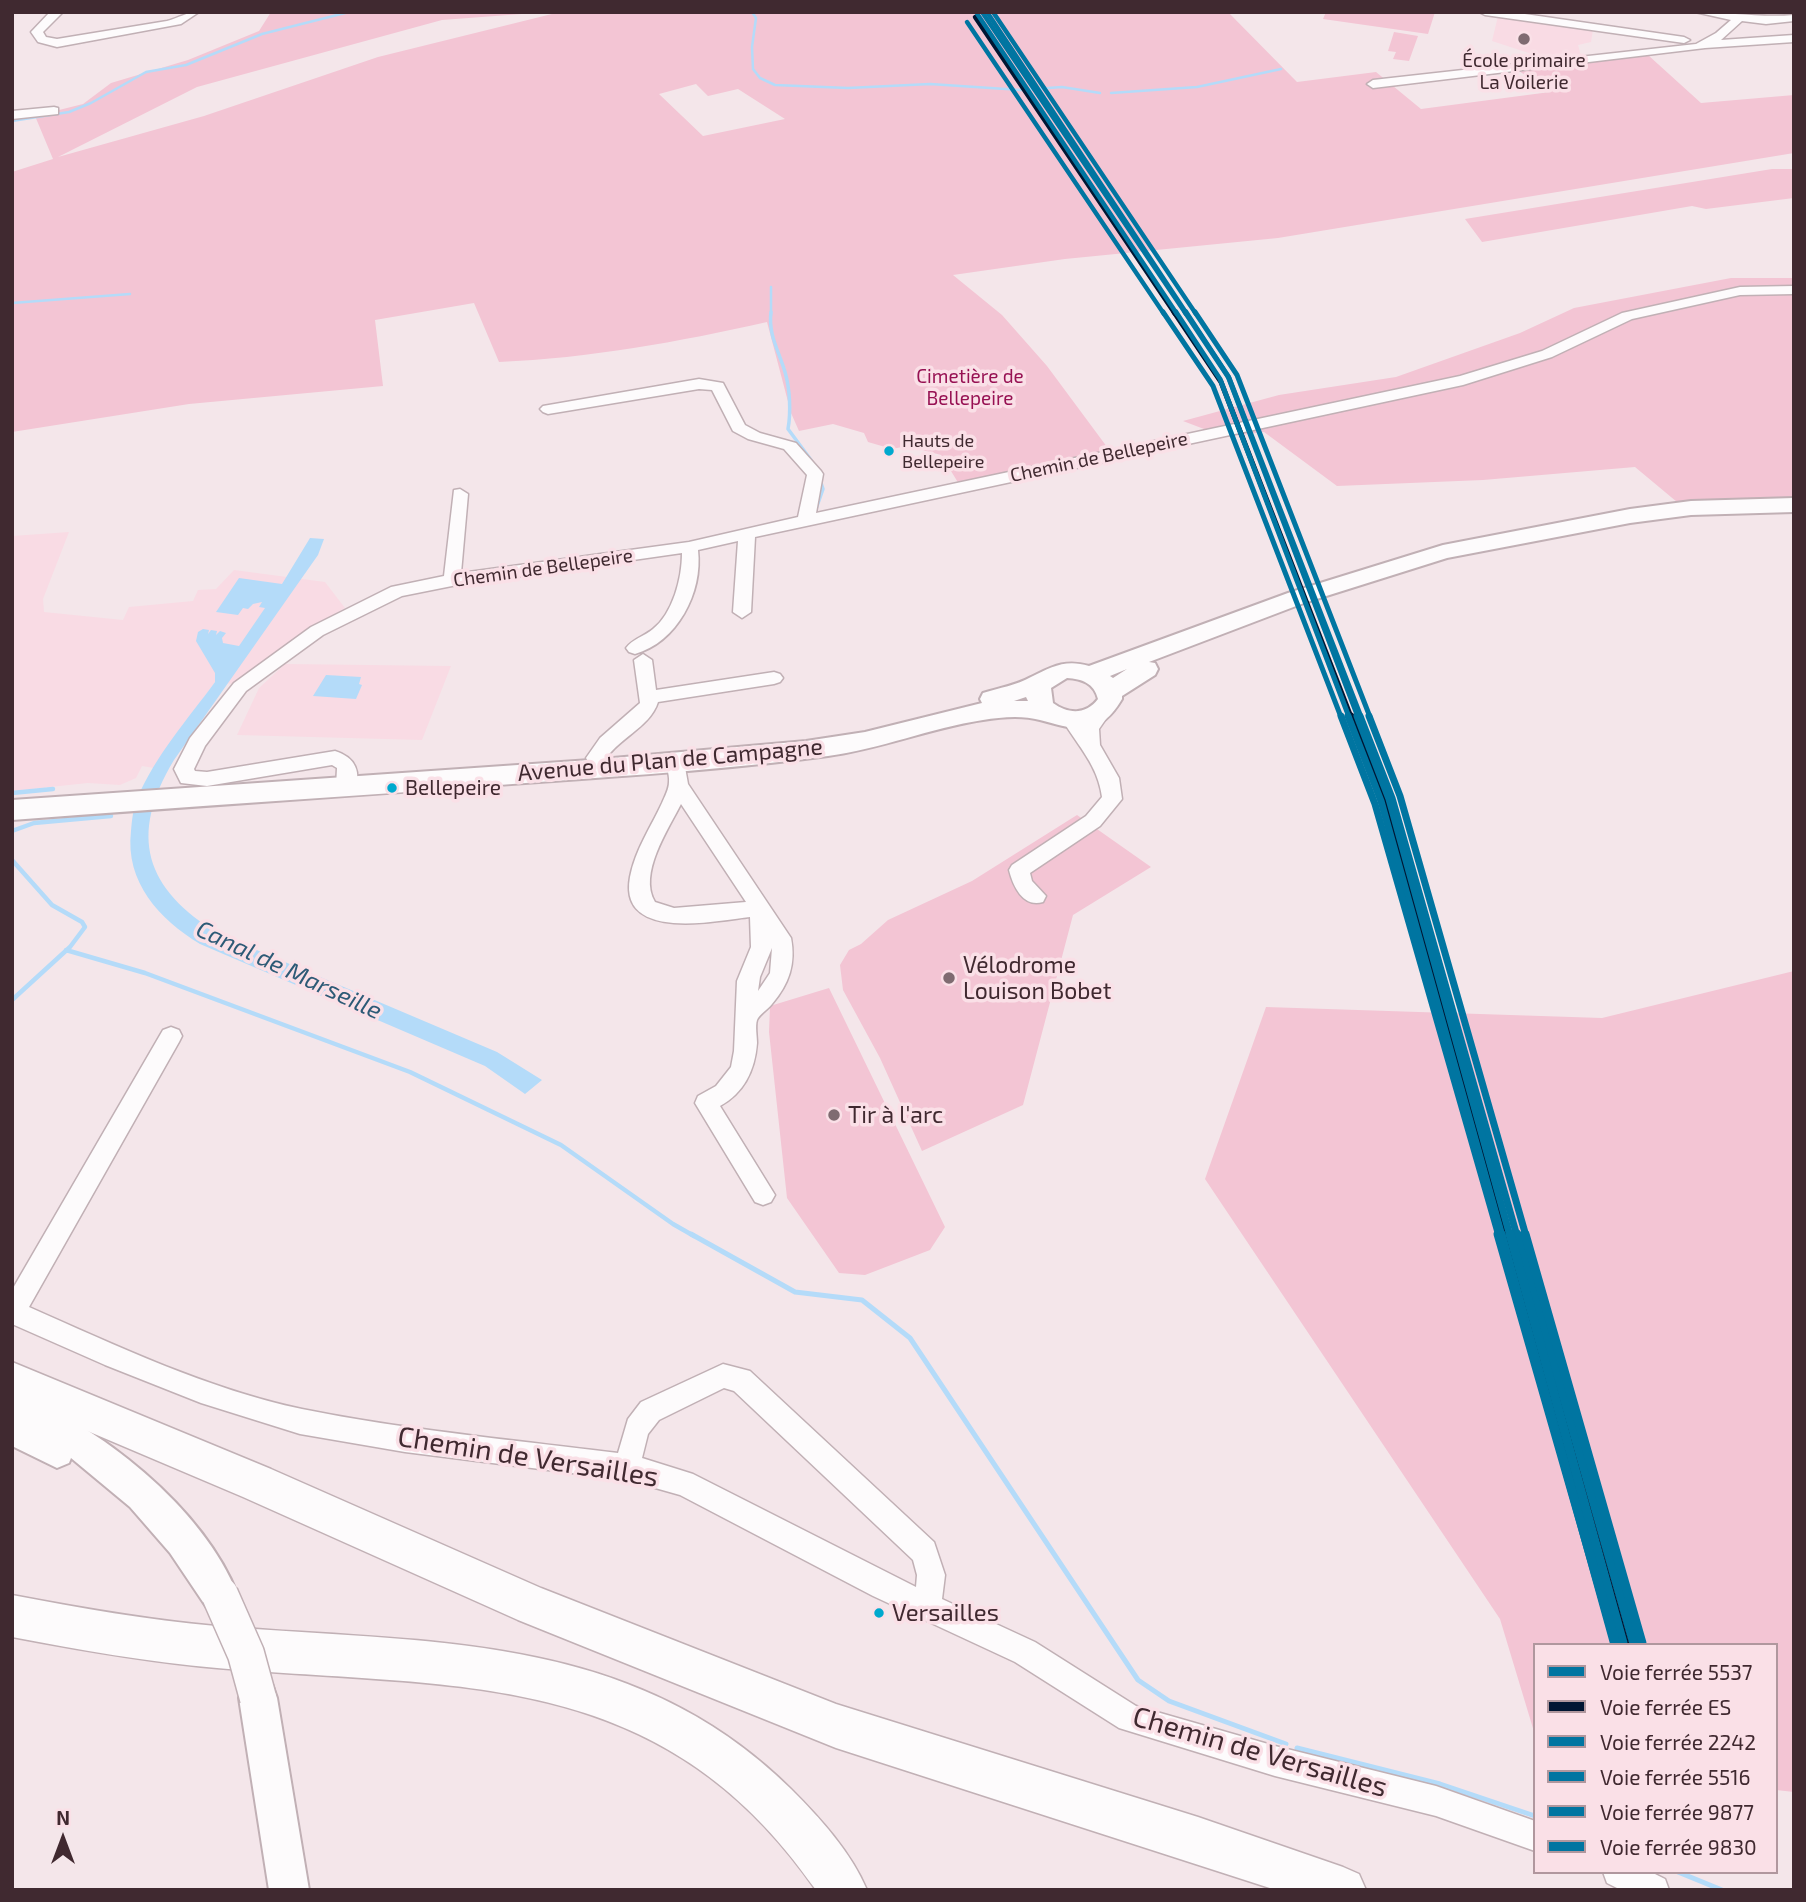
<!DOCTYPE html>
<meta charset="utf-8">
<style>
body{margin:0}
#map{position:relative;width:1806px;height:1902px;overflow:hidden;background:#f4e6ea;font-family:"Exo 2",sans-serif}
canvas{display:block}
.frame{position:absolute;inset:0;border:14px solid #402930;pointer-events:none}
.legend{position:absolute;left:1533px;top:1643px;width:245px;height:231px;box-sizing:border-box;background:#fae0e7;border:2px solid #b0979e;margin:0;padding:9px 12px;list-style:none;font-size:21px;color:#402930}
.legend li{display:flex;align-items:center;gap:14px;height:35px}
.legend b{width:35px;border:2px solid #b0979e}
.north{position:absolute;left:28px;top:1804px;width:70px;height:70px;-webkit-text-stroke:5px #fae0e7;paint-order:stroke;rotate:0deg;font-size:19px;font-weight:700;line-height:28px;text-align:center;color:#402930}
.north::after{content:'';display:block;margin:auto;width:24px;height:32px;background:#402930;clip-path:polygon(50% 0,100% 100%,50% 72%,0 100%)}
</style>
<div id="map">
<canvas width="1806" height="1902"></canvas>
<div class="frame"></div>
<ul class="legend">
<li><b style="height:9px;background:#0075a1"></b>Voie ferrée 5537</li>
<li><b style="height:9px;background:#011633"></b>Voie ferrée ES</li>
<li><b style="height:9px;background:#0075a1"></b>Voie ferrée 2242</li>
<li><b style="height:9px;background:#0075a1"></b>Voie ferrée 5516</li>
<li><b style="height:9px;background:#0075a1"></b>Voie ferrée 9877</li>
<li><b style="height:9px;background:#0075a1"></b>Voie ferrée 9830</li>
</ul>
<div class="north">N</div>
</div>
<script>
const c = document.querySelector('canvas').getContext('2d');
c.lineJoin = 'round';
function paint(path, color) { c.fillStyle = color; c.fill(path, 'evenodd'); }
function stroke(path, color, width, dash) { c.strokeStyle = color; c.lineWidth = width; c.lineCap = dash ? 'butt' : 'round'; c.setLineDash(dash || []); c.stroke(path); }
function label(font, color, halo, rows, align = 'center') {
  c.font = font + ' "Exo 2",sans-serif'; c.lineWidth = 7; c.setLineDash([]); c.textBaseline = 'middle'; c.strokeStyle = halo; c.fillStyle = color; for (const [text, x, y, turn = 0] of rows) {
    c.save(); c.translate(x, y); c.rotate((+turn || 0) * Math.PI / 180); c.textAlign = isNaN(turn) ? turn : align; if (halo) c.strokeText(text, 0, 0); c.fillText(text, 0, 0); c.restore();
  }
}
const built = new Path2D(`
 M1498 16 1593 29 1591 42 1578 45 1581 56 1547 59 1492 41Z
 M69 532 43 599 44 612 123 620 129 607 193 601 198 590 216 589 234 570 325 582 345 608 299 636 233 684 215 682 154 768 142 766 136 778 120 785 88 783 12 791V536Z
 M285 664 451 666 422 740 237 735 259 688Z`);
const green = new Path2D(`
 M271 12H548L442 20 197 87 58 157 204 116 378 57 560 12H1228L1297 82 1376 72 1421 109 1550 92 1519 71 1648 55 1701 103 1794 95V153L1278 238 1065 259 953 275 1002 315 1047 366 1110 451 959 484 941 455 907 446 892 449 868 442 864 433 833 424 799 431 791 413 767 322C678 342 590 358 499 362L474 303 375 320 383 386 189 404 12 432V172L53 159 35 116 83 104 111 83 188 60 259 31ZM696 84 708 96 738 89 785 119 703 136 659 94Z
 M1326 12H1435L1428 34 1323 19Z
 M1394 32 1418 36 1409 61 1393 59 1396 52 1388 51Z
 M1772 169H1794V198L1706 209 1692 206 1482 242 1465 219Z
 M1731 278H1794V498L1677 502 1635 467 1483 480 1337 486 1264 432 1225 437 1183 421 1279 395 1396 377 1520 333 1574 308Z
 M1077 815 1151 867 1073 915 1023 1105 922 1151 880 1058 843 990 840 965 849 950 861 944 888 920 972 881Z
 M1794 971V1792L1776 1790V1645H1535V1735L1500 1619 1205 1179 1266 1007 1602 1018Z
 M829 988 945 1227 930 1250 865 1275 839 1273 787 1198 769 1032 770 1006Z`);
const water = new Path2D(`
 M310 538 324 539 318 555 174 760C128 836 145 889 219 934L497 1052 542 1080 525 1094 485 1066 200 944C159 919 125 882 131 831 132 820 133 809 137 799 155 756 188 719 215 682V673L196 641 198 632 203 629 209 630 208 634 211 630 217 631 216 635 220 631 226 633 222 638 223 643 239 646 265 608 259 607 262 602 253 604 248 609 243 608 238 615 216 612 239 578 282 584Z
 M326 675 361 677 359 684 362 685 356 699 313 696Z`);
const streamFar3 = new Path2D(`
 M752 12 756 18 752 47 753 69 760 78 775 85 848 88 930 84 1021 90 1062 87 1100 93
 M1111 93 1197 87 1281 69
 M12 121 69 112 91 103 146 72 186 65 262 34 349 12
 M12 303 130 294
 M771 314V287`);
const streamFar2 = new Path2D(`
 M771 312C768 335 779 351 785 372 790 389 791 412 788 429L811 460
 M816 509 823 489 820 480`);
const streamFar1 = new Path2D(`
 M12 793 53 789
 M12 831 34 823 111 816
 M12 860 52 905 82 922 85 927 70 947 12 1000
 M66 950 145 973 410 1072 561 1145 673 1224 694 1236`);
const stream = new Path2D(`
 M691 1234 795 1292 862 1300 910 1338 1138 1680 1169 1701 1286 1744
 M1297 1748 1440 1784 1535 1816
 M1678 1872 1722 1890`);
const minor = new Path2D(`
 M50 12H63L43 32 46 37 57 39 167 21C179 18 186 12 199 12L181 24 57 47 38 42 31 32Z
 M1479 12H1511L1684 37 1690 40 1684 43 1485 15Z
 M1695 12C1729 12 1761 18 1794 15V21L1766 24 1742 21 1721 40 1794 35V42L1705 48 1373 88 1367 84 1373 80 1696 44 1716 33 1731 20Z
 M54 107 58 108V114L12 119V111Z
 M1794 286V294L1740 295 1632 319 1552 357 1463 385 755 537 751 612 742 618 733 612 738 541 698 550C703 593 677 642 635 654L629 652 626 648C632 639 645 636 653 629 673 613 682 578 682 553L452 586 402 596 323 635 246 691 205 746 194 769 195 771 207 772 335 751C355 757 363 773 353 792H339L336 787 337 768 332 765 207 786 181 783 174 769 190 738 234 683 311 627 391 587 444 576 454 490 460 489 468 494 461 573 689 542 798 517 807 475 784 449 748 439 733 431 712 390 699 389 548 414 543 412 540 409 543 406 699 379 723 383 745 425 760 433 796 443 821 471 823 474 816 513 1460 376 1542 351 1622 313 1740 287Z
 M643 654 652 660 656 690 774 672 780 674 783 678 780 682 774 684 658 702C650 728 616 739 603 763H589L586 758 600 738 640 703 634 660Z
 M1101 707 1108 708 1110 713 1099 729 1100 745 1119 778 1122 799 1100 826 1030 873 1032 881 1046 896 1043 902C1023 908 1013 886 1009 870L1012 865 1086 816 1102 797C1098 766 1079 747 1063 721L1065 716C1074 714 1078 716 1084 723L1094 708Z
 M676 754 683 756 688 784 791 938C796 964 789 984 772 1004 768 1009 759 1015 757 1020 755 1026 757 1036 757 1043 755 1070 744 1093 720 1106L775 1195 771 1202 763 1205 755 1202 695 1103 698 1096 716 1086 731 1067 734 1051 737 981 751 947 750 917C715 921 618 942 630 877 635 850 651 827 662 803 665 796 669 789 669 782 670 773 664 765 669 756ZM681 804 746 902 674 908 655 902C638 874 668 830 681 804ZM772 948 770 973 758 991 760 977Z
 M171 1027 179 1030 182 1036 179 1042 29 1307C115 1345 210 1390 302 1409 406 1430 513 1440 618 1453L628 1419 641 1402 723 1364 750 1371 934 1542 945 1575 942 1599 1035 1642 1136 1706 1275 1746 1436 1786 1535 1821V1851L1436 1816 1275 1776 1119 1728 1015 1662 873 1596 680 1495 627 1480 405 1452 300 1434 201 1403 105 1365 12 1324V1290L163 1030ZM724 1388 734 1391 913 1560 917 1575 916 1587 693 1474 642 1458 648 1434 659 1420Z
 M1603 1872H1651L1665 1879 1669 1890H1621L1607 1883Z`);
const major = new Path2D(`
 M1794 498V512L1691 515 1630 523 1447 558 1304 603 1149 662 1155 663 1158 669 1155 675 1122 696V699C1099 738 1077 730 1040 720 1022 715 1001 717 983 720 930 728 881 749 828 756 733 769 636 775 539 782 364 796 188 806 12 820V800L590 760 806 741 865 732 982 703 980 699 983 693C999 688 1017 685 1031 677 1052 667 1065 659 1089 666L1288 593 1443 545 1630 509 1691 501ZM1127 669 1113 678 1110 676ZM1067 678C1082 679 1094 683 1098 699 1086 715 1068 714 1053 703L1051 688ZM1026 697 1028 701H1014Z
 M12 1391C100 1426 202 1506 238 1595L233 1608 220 1613 207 1608 170 1553 130 1507 71 1458 69 1463 57 1468 12 1446Z
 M258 1679 272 1684 277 1698 309 1890H269L239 1698 244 1684Z`);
const highway = new Path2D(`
 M12 1362 271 1469 541 1588 836 1704 1198 1817 1343 1867 1359 1874 1366 1890H1276L836 1748 518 1620 243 1497 12 1399Z
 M12 1595C80 1608 148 1620 216 1626 424 1644 629 1629 791 1789 820 1818 851 1852 867 1890H816C660 1665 457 1689 217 1668 148 1662 80 1650 12 1637Z`);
const majorBridge = new Path2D(`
 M220 1595 246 1654 258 1698`);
const rail1Far3 = new Path2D(`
 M982 12 1186 314`);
const rail1Far2 = new Path2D(`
 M1185 312 1229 378 1361 717`);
const rail1Far1 = new Path2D(`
 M1360 716 1392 798 1517 1236`);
const rail1 = new Path2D(`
 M1517 1234 1634 1645`);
const rail2Far3 = new Path2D(`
 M975 17 1175 314`);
const rail2Far2 = new Path2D(`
 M1174 312 1221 382 1351 717`);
const rail2Far1 = new Path2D(`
 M1351 716 1384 801 1508 1236`);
const rail2 = new Path2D(`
 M1508 1234 1625 1645`);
const rail3Far3 = new Path2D(`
 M976 12 1177 314`);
const rail3Far2 = new Path2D(`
 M1176 312 1220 379 1349 717`);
const rail3Far1 = new Path2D(`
 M1348 716 1381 801 1502 1236`);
const rail3 = new Path2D(`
 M1501 1234 1615 1645`);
const rail4Far3 = new Path2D(`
 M987 12 1187 314`);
const rail4Far2 = new Path2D(`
 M1186 312 1228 376 1358 717`);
const rail4Far1 = new Path2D(`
 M1357 716 1389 799 1510 1236`);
const rail4 = new Path2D(`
 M1510 1234 1623 1643`);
const rail5Far3 = new Path2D(`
 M993 12 1196 314`);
const rail5Far2 = new Path2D(`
 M1195 312 1237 375 1370 717`);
const rail5Far1 = new Path2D(`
 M1369 716 1400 796 1526 1236`);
const rail5 = new Path2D(`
 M1525 1234 1642 1643`);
const rail6Far3 = new Path2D(`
 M967 22 1164 314`);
const rail6Far2 = new Path2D(`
 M1163 312 1213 386 1341 717`);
const rail6Far1 = new Path2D(`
 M1341 716 1375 804 1499 1236`);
const rail6 = new Path2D(`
 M1498 1234 1616 1645`);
const markers = [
 [1524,39,7,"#7f6b71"],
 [889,451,6,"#00a9ce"],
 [392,788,6,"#00a9ce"],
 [949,978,7,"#7f6b71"],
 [834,1115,7,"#7f6b71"],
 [879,1613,6,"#00a9ce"]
];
const farBusnames = [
 ["Hauts de",902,441],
 ["Bellepeire",902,462]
];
const farPoinames = [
 ["École primaire",1524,61],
 ["La Voilerie",1524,83]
];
const farParknames = [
 ["Cimetière de",970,377],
 ["Bellepeire",970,399]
];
const farStreetnames = [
 ["Chemin de Bellepeire",1099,457,-12],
 ["Chemin de Bellepeire",543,568,-8]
];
const busNames = [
 ["Bellepeire",405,788]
];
const streetNames = [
 ["Avenue du Plan de Campagne",670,760,-5]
];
const poiNames = [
 ["Vélodrome",963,965],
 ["Louison Bobet",963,991],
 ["Tir à l'arc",848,1115]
];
const waterNames = [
 ["Canal de Marseille",289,970,25]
];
const nearBusnames = [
 ["Versailles",892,1613]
];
const nearStreetnames = [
 ["Chemin de Versailles",528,1457,9],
 ["Chemin de Versailles",1260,1752,16]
];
paint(built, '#f9dbe4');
paint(green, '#f3c5d4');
paint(water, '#b4dbf9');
stroke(streamFar3, '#b4dbf9', 2.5);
stroke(streamFar2, '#b4dbf9', 3.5);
stroke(streamFar1, '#b4dbf9', 4.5);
stroke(stream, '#b4dbf9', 5);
stroke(minor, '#c1b0b5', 3);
stroke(major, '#c1b0b5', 4);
stroke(highway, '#c1b0b5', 3);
paint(minor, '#fdfbfc');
paint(major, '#fdfbfc');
paint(highway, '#fdfbfc');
stroke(majorBridge, '#c1b0b5', 39, []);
stroke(majorBridge, '#fdfbfc', 36);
stroke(rail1Far3, '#0075a1', 4.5);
stroke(rail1Far2, '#0075a1', 5);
stroke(rail1Far1, '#0075a1', 7);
stroke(rail1, '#0075a1', 9);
stroke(rail2Far3, '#011633', 4.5);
stroke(rail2Far2, '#011633', 5);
stroke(rail2Far1, '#011633', 7);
stroke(rail2, '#011633', 9);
stroke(rail3Far3, '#0075a1', 4.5);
stroke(rail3Far2, '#0075a1', 5);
stroke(rail3Far1, '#0075a1', 7);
stroke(rail3, '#0075a1', 9);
stroke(rail4Far3, '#0075a1', 4.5);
stroke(rail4Far2, '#0075a1', 5);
stroke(rail4Far1, '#0075a1', 7);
stroke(rail4, '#0075a1', 9);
stroke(rail5Far3, '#0075a1', 4.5);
stroke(rail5Far2, '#0075a1', 5);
stroke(rail5Far1, '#0075a1', 7);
stroke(rail5, '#0075a1', 9);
stroke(rail6Far3, '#0075a1', 4.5);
stroke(rail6Far2, '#0075a1', 5);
stroke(rail6Far1, '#0075a1', 7);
stroke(rail6, '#0075a1', 9);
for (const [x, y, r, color] of markers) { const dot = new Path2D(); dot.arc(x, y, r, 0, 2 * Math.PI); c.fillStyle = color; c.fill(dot); stroke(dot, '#fae0e7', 2.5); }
label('18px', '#402930', '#fae0e7', farBusnames, 'left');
label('19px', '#402930', '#fae0e7', farPoinames);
label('19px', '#971153', '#fae0e7', farParknames);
label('19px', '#402930', '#fae0e7', farStreetnames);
label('21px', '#402930', '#fae0e7', busNames, 'left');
label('23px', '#402930', '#fae0e7', streetNames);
label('23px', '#402930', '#fae0e7', poiNames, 'left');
label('italic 24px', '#2d5a76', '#fae0e7', waterNames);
label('24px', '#402930', '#fae0e7', nearBusnames, 'left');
label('28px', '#402930', '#fae0e7', nearStreetnames);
</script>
